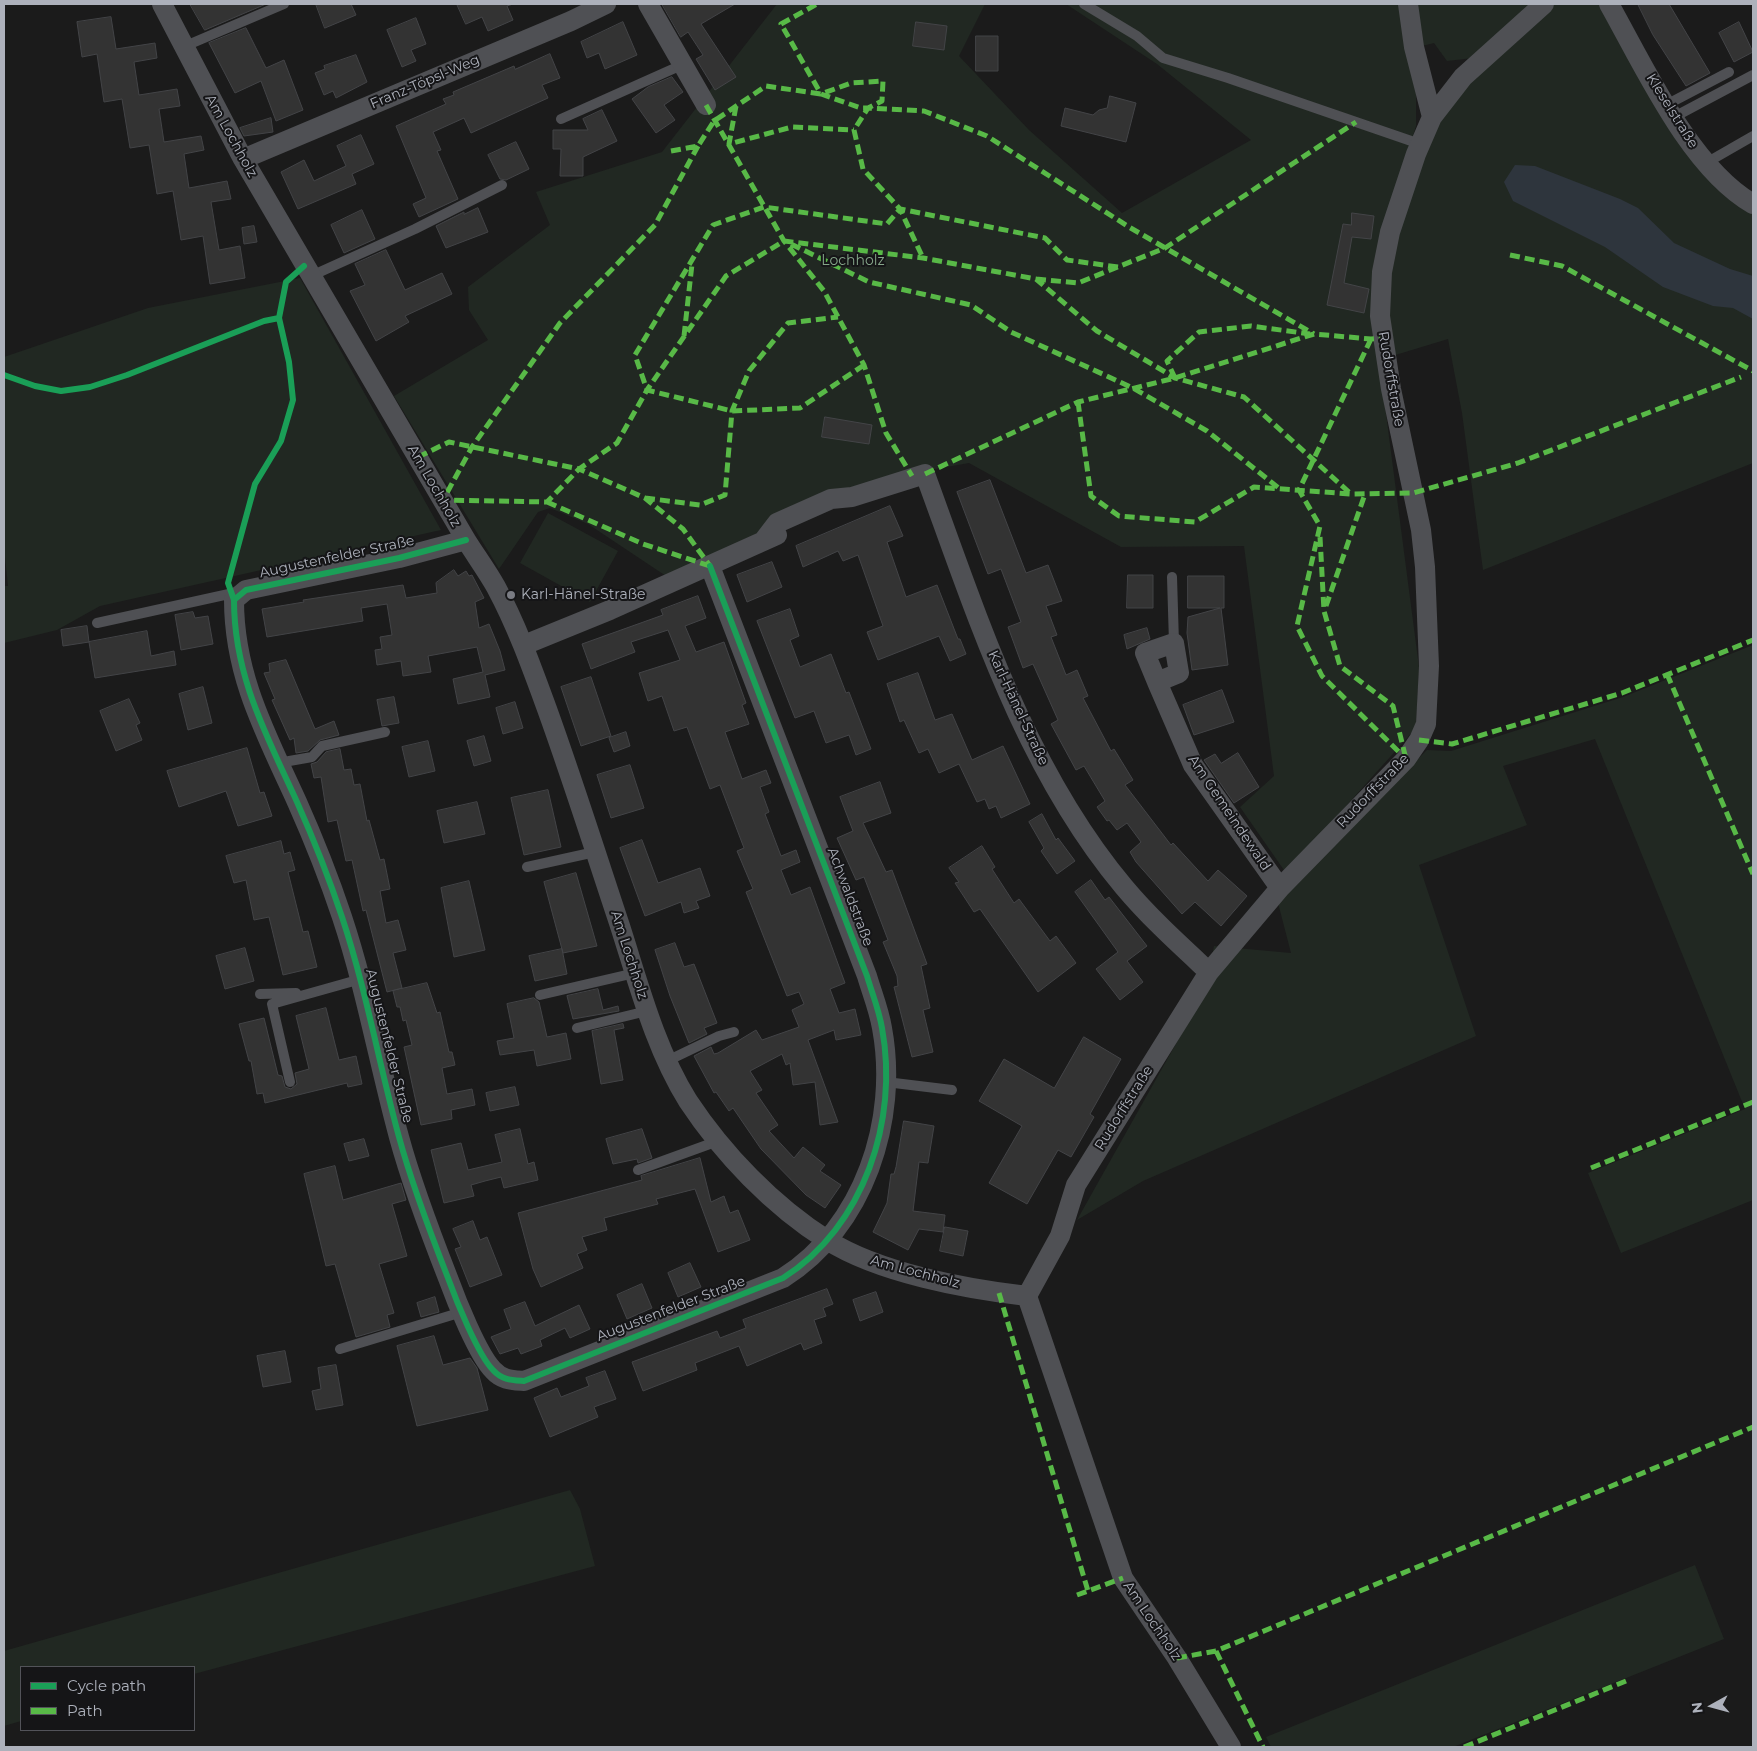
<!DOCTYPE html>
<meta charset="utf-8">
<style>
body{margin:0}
#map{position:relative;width:1757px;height:1751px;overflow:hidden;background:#1b1b1b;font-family:Montserrat,sans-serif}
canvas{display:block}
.frame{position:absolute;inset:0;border:5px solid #adb1bb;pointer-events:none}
.legend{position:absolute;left:20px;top:1666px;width:175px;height:65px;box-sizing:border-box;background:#151517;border:1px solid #525359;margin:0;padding:6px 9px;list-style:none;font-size:15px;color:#adb1bb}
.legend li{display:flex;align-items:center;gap:10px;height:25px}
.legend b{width:25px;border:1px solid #525359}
.north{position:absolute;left:1687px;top:1681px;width:50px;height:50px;-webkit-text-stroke:4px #151517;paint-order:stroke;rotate:263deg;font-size:14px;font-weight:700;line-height:20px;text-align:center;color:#adb1bb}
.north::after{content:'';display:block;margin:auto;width:18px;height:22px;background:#adb1bb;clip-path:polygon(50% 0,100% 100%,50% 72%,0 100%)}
</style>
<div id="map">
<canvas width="1757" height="1751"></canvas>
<div class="frame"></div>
<ul class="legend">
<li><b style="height:6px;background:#1a9f57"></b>Cycle path</li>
<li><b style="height:6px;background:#58b947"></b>Path</li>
</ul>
<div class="north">N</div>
</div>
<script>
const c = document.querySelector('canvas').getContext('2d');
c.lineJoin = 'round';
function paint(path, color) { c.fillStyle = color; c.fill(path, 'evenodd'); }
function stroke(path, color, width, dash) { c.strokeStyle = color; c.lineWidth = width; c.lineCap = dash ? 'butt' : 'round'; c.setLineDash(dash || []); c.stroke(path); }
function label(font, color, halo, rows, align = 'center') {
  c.font = font + ' Montserrat,sans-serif'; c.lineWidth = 4; c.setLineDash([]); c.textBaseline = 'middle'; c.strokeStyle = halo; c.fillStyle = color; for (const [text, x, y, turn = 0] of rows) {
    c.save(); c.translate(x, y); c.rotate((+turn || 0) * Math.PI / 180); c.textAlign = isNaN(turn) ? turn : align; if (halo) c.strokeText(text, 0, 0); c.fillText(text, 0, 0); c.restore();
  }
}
const green = new Path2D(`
 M777 4H985L959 56 1029 130 1122 213 1251 140 1157 64 1066 4H1403L1416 91V126L1402 171 1439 118 1476 76 1552 4H1602L1687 149 1716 188 1753 213V463L1483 570 1462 413 1448 339 1379 360 1419 667 1416 728 1286 873 1240 807 1274 776 1244 546 1121 547 969 463 890 477 669 578 588 524 550 508 538 512 499 569 394 396 488 340 469 310 468 287 550 225 536 192 662 152Z
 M1416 4H1536L1473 58 1447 61 1434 43 1422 46Z
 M300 278 441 530 100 606 57 630 4 643V586H8L4 548V357L148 308Z
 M548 513 618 551 590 602 520 563Z
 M1753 645V1200L1621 1253 1588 1173 1745 1109 1595 739 1503 766 1527 825 1419 865 1476 1036 1143 1181 1077 1220 1205 992 1214 946 1291 953 1277 899 1427 750 1451 751 1623 697Z
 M570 1490 580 1509 595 1566 194 1674V1667H21V1721L4 1726V1651Z
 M1695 1565 1724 1639 1453 1747H1271L1266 1737Z`);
const water = new Path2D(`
 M1515 165 1535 166 1620 199 1638 208 1674 243 1730 269 1753 276V319L1733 308 1713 306 1663 287 1605 247 1513 201 1504 182Z`);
const building = new Path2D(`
 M190 4H266L205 30Z
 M316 4H351L356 15 325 28Z
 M457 4H513L507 6 513 20 488 31 482 17 466 24Z
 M662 4H735L701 24 736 77 715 90 696 59 703 55 688 32 681 37Z
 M1638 4H1669L1710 73 1686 86 1653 35Z
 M111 17 116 49 155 43 157 58 134 62 139 95 177 89 180 106 159 109 164 142 201 136 204 150 184 154 189 188 227 181 231 199 211 202 219 250 240 246 245 278 210 284 203 236 181 240 173 191 157 194 149 145 130 148 122 99 104 102 97 54 82 57 77 22Z
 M416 18 426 44 411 50 416 61 402 67 387 30Z
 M623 22 637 55 605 69 599 53 587 58 581 42Z
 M916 22 947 26 944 50 913 46Z
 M1739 22 1753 52 1734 62 1719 33Z
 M246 28 266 68 284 60 303 110 276 121 261 81 235 93 209 43Z
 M976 36H998V71H976Z
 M550 54 560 78 542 85 548 98 471 133 464 118 433 132 441 150 437 151 458 199 419 217 413 204 426 198 396 126 446 104 443 99 454 95 453 92 514 66 515 69Z
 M356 55 367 82 336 98 333 91 324 95 315 73 325 69 324 66Z
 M672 77 683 92 664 105 675 120 656 133 632 99 648 87Z
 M1110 96 1136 103 1126 142 1061 126 1065 108 1093 115 1099 110 1107 108Z
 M602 110 617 141 583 157V176H560L561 149H553V130H588L583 119Z
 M271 118 273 132 244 136 240 128Z
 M361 135 374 164 352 174 356 184 298 209 281 172 304 160 314 181 346 166 337 146Z
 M516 142 529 169 506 180 500 179 488 155Z
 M478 208 488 232 446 248 436 226 464 212V214Z
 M362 210 375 239 344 253 331 225Z
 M1352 213 1374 216 1371 239 1352 237 1344 283 1369 289 1364 313 1327 305 1343 224 1351 225Z
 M254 226 257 242 244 244 242 228Z
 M386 250 405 290 442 273 452 294 405 316 409 322 376 341 350 291 365 285 355 264Z
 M825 417 872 425 869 444 822 437Z
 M990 480 1026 573 1048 565 1062 601 1046 606 1057 635 1051 637 1066 675 1077 670 1088 696 1083 698 1111 751 1114 749 1133 780 1125 785 1171 845 1173 843 1208 881 1218 870 1247 896 1221 926 1195 902 1182 914 1136 862 1130 852 1141 842 1127 823 1117 830 1109 820 1107 821 1097 807 1105 801 1084 766 1076 770 1051 724 1058 720 1033 664 1023 668 1008 627 1021 622 1001 569 988 574 957 492Z
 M890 506 903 536 887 542 906 597 937 585 958 639H960L966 654 950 661 939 636 878 660 867 632 883 626 858 555 843 561 838 551 803 567 796 546Z
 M772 562 782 587 747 602 737 575Z
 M454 570 458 576 466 571 469 576 472 575 484 598 475 602 479 628 489 624 500 651 505 670 485 675 490 697 458 704 453 679 483 672 477 647 428 656 431 672 403 676 401 661 377 665 375 650 382 649 380 637 392 635 387 604 361 608 363 621 267 637 262 609 304 602 303 600 403 585 406 598 437 593 436 583Z
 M1128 575H1153V608H1127Z
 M1188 576H1224V608H1221L1228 665 1192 670 1187 633 1188 617 1220 608H1188Z
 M698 596 706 618 685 626 696 652 724 642 746 703 742 705 749 724 725 732 742 779 766 770 771 783 760 787 769 812 765 814 781 856 796 850 800 862 781 870 791 895 810 887 845 983 830 989 839 1013 855 1009 861 1035 836 1040 834 1030 808 1040 838 1122 820 1125 815 1082 793 1085 790 1063 786 1065 782 1054 750 1071 762 1090 756 1093 778 1125 769 1131 794 1158 803 1147 825 1165 820 1171 841 1185 825 1208 806 1195 761 1149 733 1108 729 1111 716 1092 714 1093 694 1056 711 1047 714 1054 718 1053 756 1030 762 1040 799 1027 792 1010 804 1004 799 992 787 996 746 892 753 889 737 851 744 848 720 785 710 789 687 727 674 731 662 696 648 701 639 673 680 660 668 630 631 642 635 652 591 669 582 644 663 615 661 610Z
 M790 609 799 636 790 640 800 667 831 654 846 693 849 692 871 749 856 755 849 735 826 743 814 711 795 718 757 621Z
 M193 612 195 618 208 616 213 644 181 650 175 615Z
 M87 626 89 642 63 646 61 630Z
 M1147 628 1150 639 1127 649 1124 635Z
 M147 631 151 656 174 651 176 665 95 678 89 642Z
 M286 660 315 729 334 721 339 735 320 740 308 751 296 753 294 738 290 740 272 700 275 699 264 673 270 672 269 664Z
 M918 673 935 720 952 714 972 760 1003 746 1030 804 1001 818 996 806 989 809 985 799 977 802 959 764 939 773 928 749 919 753 904 720 900 722 887 684Z
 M591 677 611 736 581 746 561 687Z
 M203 687 212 723 188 730 179 694Z
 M1222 690 1234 722 1194 735 1183 705Z
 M394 697 399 723 382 726 377 700Z
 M129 699 140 723 136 725 142 740 116 751 100 711Z
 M515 702 523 728 503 734 496 708Z
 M626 732 630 746 614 752 609 738Z
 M484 736 491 761 474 766 467 741Z
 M428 741 435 771 409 777 402 747Z
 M247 748 260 793 264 792 272 816 238 826 226 791 179 807 167 771Z
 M340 749 344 770 351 769 354 785 360 784 367 821 369 820 380 860 384 859 390 889 380 891 386 923 398 920 406 950 393 953 402 988 387 992 366 910 363 911 352 860 346 861 337 820 328 822 321 777 314 778 311 764 317 762 326 752Z
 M1238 753 1259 787 1234 803 1204 760 1215 754 1221 763Z
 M630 765 644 808 611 818 597 775Z
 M880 782 891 813 863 823 886 872 892 870 927 964 921 966 930 1008 923 1010 933 1052 912 1057 894 987 898 986 897 976 883 942 888 940 864 877 856 880 837 838 853 831 840 797Z
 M548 790 561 847 524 855 511 798Z
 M477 802 485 834 444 843 437 811Z
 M1042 814 1056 840 1058 838 1075 861 1057 874 1041 851 1044 848 1029 822Z
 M642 840 658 883 700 868 710 896 696 901 699 908 684 913 681 902 645 916 620 848Z
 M281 841 284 854 290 852 295 870 288 872 303 932 308 931 317 967 283 975 269 917 254 920 246 880 234 883 226 856Z
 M982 846 995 867 992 869 1014 903 1019 899 1050 941 1056 936 1076 963 1038 992 980 909 974 912 955 883 959 882 949 868Z
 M576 873 597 946 563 953 544 882Z
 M1091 880 1105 900 1109 897 1147 946 1127 961 1143 982 1120 1000 1096 969 1118 952 1075 892Z
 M469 881 485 950 454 957 441 888Z
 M675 943 684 967 694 964 717 1023 704 1028 707 1034 689 1043 670 996 655 950Z
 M245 948 254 981 225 989 216 956Z
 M562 949 567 974 535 981 529 956Z
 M427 983 437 1013 440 1012 449 1052H452L455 1065 442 1068 447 1094 472 1089 475 1105 451 1110 452 1119 421 1125 404 1047 412 1045 406 1020 403 1021 400 1007H397L393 991Z
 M598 989 603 1010 618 1006 619 1011 573 1019 567 996Z
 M534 998 539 1002 547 1037 566 1033 571 1059 537 1066 534 1050 500 1055 497 1041 514 1038 507 1004Z
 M326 1008 339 1060 356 1056 362 1084 348 1087 347 1083 265 1103 263 1093 257 1094 251 1061H249L239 1024 264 1018 278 1075 282 1076 285 1087 291 1089 297 1084 295 1073 309 1069 296 1016Z
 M623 1024 624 1028 614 1030 623 1080 601 1084 592 1031Z
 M1084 1037 1121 1059 1090 1114 1094 1117 1071 1157 1058 1150 1027 1204 989 1183 1022 1126 979 1101 1004 1059 1054 1088Z
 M515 1087 519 1105 490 1111 486 1093Z
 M904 1121 934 1126 928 1163 919 1162 913 1211 945 1215 943 1232 919 1229 908 1250 873 1232 887 1203 891 1174H894L896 1167Z
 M520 1129 528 1164 534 1162 538 1180 504 1188 501 1177 485 1181 471 1185 474 1196 444 1203 431 1150 461 1143 468 1170 502 1162 495 1135Z
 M642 1129 652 1158 638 1163 637 1159 613 1164 606 1139Z
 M364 1139 369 1156 349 1161 344 1144Z
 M700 1158 711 1202 724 1196 730 1213 738 1210 750 1240 718 1252 695 1189 656 1199 658 1204 604 1218 607 1230 582 1237 587 1250 577 1254 583 1268 541 1287 533 1269 518 1213 642 1180 641 1176Z
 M335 1166 343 1200 401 1183 406 1200 392 1204 407 1256 379 1264 394 1313 387 1315 390 1327 356 1337 335 1264 326 1266 304 1174Z
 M473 1221 480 1240 487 1237 502 1275 470 1287 455 1249 461 1247 453 1229Z
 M945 1227 968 1231 963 1256 940 1251Z
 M690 1263 701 1287 678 1297 668 1273Z
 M642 1284 652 1308 627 1319 617 1295Z
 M827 1289 833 1304 823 1308 826 1316 814 1320 822 1343 804 1350 801 1343 747 1366 739 1346 695 1363 697 1370 643 1391 632 1362 717 1331 720 1338 746 1328 743 1320Z
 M876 1292 883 1312 860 1321 853 1300Z
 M435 1297 439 1312 421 1317 417 1303Z
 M525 1302 535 1326 579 1305 590 1329 570 1338 565 1328 540 1340 542 1346 521 1354 518 1348 500 1354 491 1337 511 1329 504 1310Z
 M434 1336 443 1365 470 1358 477 1368 488 1410 417 1426 397 1346Z
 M285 1351 291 1382 263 1387 257 1356Z
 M336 1365 343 1405 316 1410 312 1391 321 1389 318 1368Z
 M605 1371 616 1399 594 1407 598 1417 550 1437 534 1398 557 1388 561 1397 589 1386 586 1378Z`);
const service = new Path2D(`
 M1084 4 1137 36 1163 58 1228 78 1420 144
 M183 47 284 4
 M1666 105 1729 72
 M1674 117 1753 75
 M561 119 684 64
 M1706 163 1753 136
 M311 276 415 229 502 185
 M1172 577 1174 643
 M97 623 238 592
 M278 763 312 757 322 746 385 732
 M527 867 595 852
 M260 994 296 993
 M540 995 635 973
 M577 1028 647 1011
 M667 1061 719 1036 734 1032
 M290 1082 272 1004 361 979
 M886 1082 952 1090
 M638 1170 718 1141
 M340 1349 462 1312`);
const minor = new Path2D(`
 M162 4 243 159 466 540C476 556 487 571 496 587 517 626 532 668 547 709 573 781 596 854 620 926 639 985 655 1048 688 1101 723 1154 773 1206 827 1240 879 1273 966 1289 1027 1296
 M648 4 706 105
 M1408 4 1414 47 1432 117
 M1609 4C1644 66 1690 168 1753 204
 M243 159 571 21 606 4
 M466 540 399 558 246 590 234 600C234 676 266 734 297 802 314 840 329 878 342 917 366 989 379 1064 399 1137 412 1185 430 1232 448 1278 456 1300 478 1355 493 1370 502 1380 511 1380 524 1381L783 1278C864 1227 899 1120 882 1028 879 1010 872 993 867 976L710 566
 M764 540 777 523 831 499 852 497 925 474C977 616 1025 769 1124 887 1150 918 1180 945 1209 972
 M524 645 610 610 777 535
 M1157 682 1145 653 1174 643 1179 673 1157 682 1193 765 1280 888
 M1027 1296 1060 1236 1076 1185 1209 972 1280 888 1406 759 1419 740 1426 724 1429 666 1425 567 1421 530 1391 389 1380 316 1382 272 1390 232 1416 154 1432 117 1463 77 1544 4
 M1027 1296 1123 1578 1177 1658 1231 1747`);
const quiet = new Path2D(`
 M706 105 784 241 824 291 864 365 886 433 912 476
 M736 106 729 144 792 127 854 130
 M698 146 655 225 560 323 472 447 443 500 547 502 579 469 645 498 683 529 710 566
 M671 151 698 146 714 121 766 86 821 94 851 83 883 81 882 101 868 108H861L821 94 781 24 817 4
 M791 244 869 282 971 305 1011 332 1133 388 1207 431 1280 489
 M1510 255 1562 266 1753 371
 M1118 267 1067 260 1045 238 900 209 863 169 854 130 868 108 924 111 987 136 1129 227 1314 334
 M1036 279 1078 283 1165 248 1356 122
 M684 336 692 264
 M1371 339 1299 490 1320 526 1297 626 1322 676 1406 759
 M864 365 800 408 732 411 647 390 635 355 713 225 764 207 887 224 900 209 923 258
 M1175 378 1167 361 1199 332 1251 326 1310 334
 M1078 402 1091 496 1119 516 1195 522 1254 487 1351 494 1413 493 1518 463 1741 377
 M418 457 449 442 579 469 617 443 647 390 726 276 784 241 923 258 1036 279 1097 331 1175 378 1244 397 1351 494
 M925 474 1078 402 1175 378 1314 334 1371 339 1384 338
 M645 498 700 505 725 495 732 411 749 371 788 323 838 317
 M547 502 643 544 710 566
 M1320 537 1324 611 1340 666 1393 706 1406 759
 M1326 606 1365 494
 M1667 674 1753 874
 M1419 740 1452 744 1622 693 1753 640
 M1591 1168 1753 1102
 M999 1293 1088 1591
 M1077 1595 1123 1578
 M1216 1651 1263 1747
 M1177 1658 1216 1651 1753 1427
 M1464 1747 1626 1681`);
const cycleway = new Path2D(`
 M4 375 35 386 61 391 90 387 127 375 264 321 279 318
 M466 540 399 558 246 590 234 600C234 676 266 734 297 802 314 840 329 878 342 917 366 989 379 1064 399 1137 412 1185 430 1232 448 1278 456 1300 478 1355 493 1370 502 1380 511 1380 524 1381L783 1278C864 1227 899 1120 882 1028 879 1010 872 993 867 976L710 566
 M234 600 228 583 255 484 281 441 293 400 289 362 279 318 286 282 304 266`);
const markers = [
 [511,595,5,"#7a7c83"]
];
const streetNames = [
 ["Franz-Töpsl-Weg",425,82,-23],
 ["Kleselstraße",1672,111,58],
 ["Am Lochholz",231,136,61],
 ["Rudorffstraße",1391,379,80],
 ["Am Lochholz",434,486,60],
 ["Augustenfelder Straße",337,557,-12],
 ["Karl-Hänel-Straße",1018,708,65],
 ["Rudorffstraße",1373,791,-46],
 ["Am Gemeindewald",1229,813,56],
 ["Achwaldstraße",850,897,69],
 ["Am Lochholz",629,955,72],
 ["Augustenfelder Straße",389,1046,76],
 ["Rudorffstraße",1124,1108,-58],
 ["Am Lochholz",915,1272,15],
 ["Augustenfelder Straße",671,1309,-21],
 ["Am Lochholz",1152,1621,56]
];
const parkNames = [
 ["Lochholz",853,261]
];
const poiNames = [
 ["Karl-Hänel-Straße",521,595]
];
paint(green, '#212822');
paint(water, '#2e353d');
paint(building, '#333');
stroke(building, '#434447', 1);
stroke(service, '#4f5054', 10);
stroke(minor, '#4f5054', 20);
stroke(quiet, '#58b947', 5, [10, 5]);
stroke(cycleway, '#1a9f57', 6);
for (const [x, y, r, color] of markers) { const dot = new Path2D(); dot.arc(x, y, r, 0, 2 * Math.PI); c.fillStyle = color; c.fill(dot); stroke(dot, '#151517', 2); }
label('14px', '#adb1bb', '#151517', streetNames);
label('14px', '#85a589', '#151517', parkNames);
label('14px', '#adb1bb', '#151517', poiNames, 'left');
</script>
